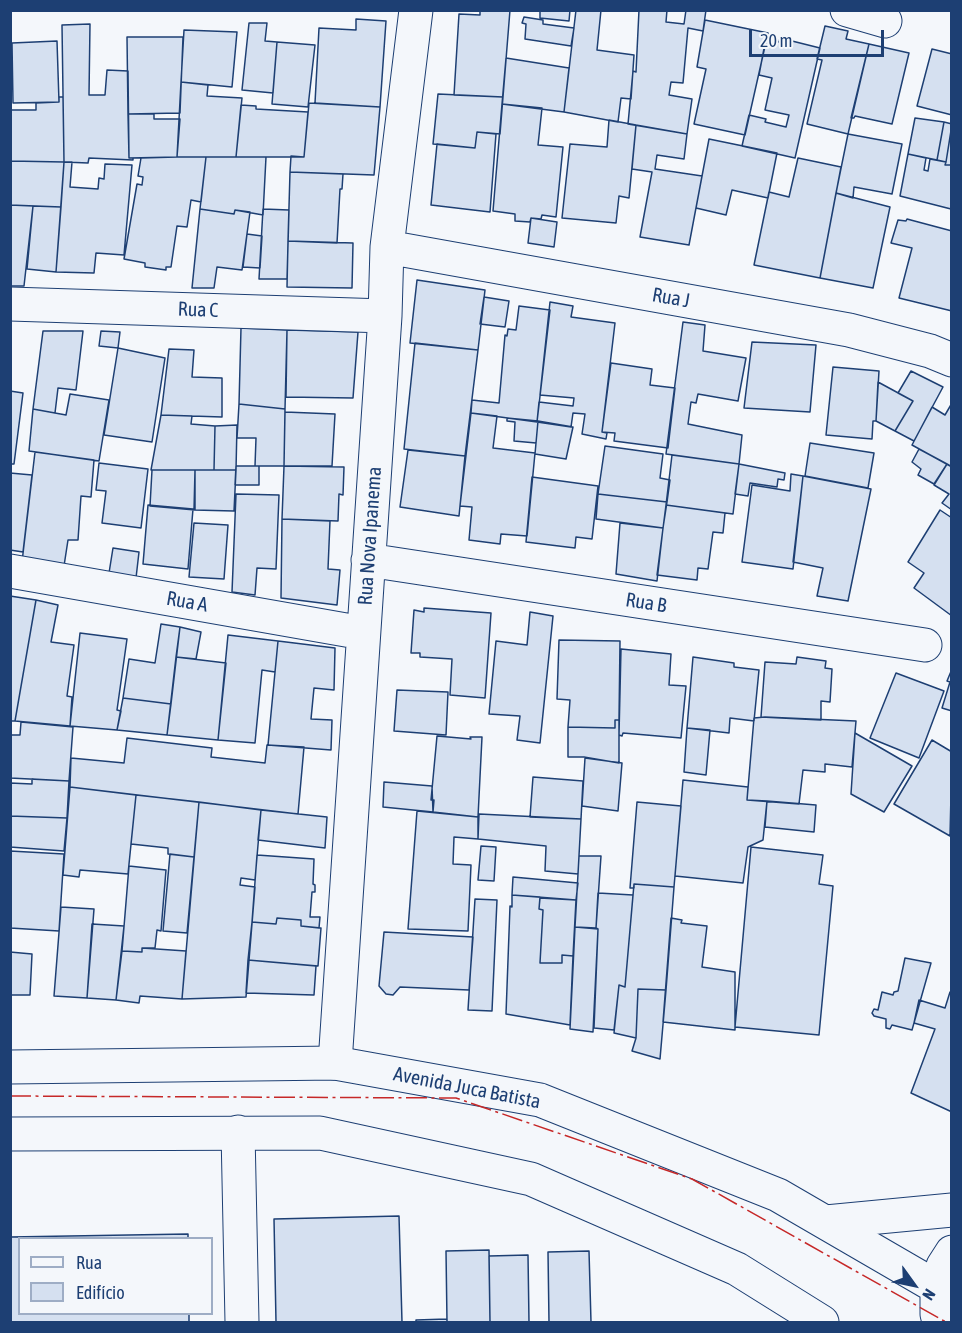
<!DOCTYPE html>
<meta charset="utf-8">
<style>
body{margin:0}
#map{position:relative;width:962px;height:1333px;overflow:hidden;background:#f4f7fb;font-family:"Asap Condensed",sans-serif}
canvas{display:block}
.frame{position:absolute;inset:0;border:12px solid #1d3f73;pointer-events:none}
.legend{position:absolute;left:18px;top:1237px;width:195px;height:78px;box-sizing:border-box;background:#f4f7fb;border:2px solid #9eadc5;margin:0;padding:8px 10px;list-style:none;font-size:18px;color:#1d3f73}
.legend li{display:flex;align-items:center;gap:12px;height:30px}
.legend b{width:30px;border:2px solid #9eadc5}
.north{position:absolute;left:884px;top:1255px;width:60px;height:60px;-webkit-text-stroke:4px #f4f7fb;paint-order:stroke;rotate:123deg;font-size:16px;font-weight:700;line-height:24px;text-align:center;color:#1d3f73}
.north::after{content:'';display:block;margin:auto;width:21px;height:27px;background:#1d3f73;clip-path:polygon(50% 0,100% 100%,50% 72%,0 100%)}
.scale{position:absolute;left:749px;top:30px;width:135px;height:27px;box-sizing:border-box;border:3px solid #1d3f73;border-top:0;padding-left:8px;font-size:18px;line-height:21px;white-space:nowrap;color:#1d3f73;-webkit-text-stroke:4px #f4f7fb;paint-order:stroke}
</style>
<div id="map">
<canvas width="962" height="1333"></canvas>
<div class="frame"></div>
<ul class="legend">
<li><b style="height:8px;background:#f4f7fb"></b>Rua</li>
<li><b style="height:16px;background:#d5e0f0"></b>Edifício</li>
</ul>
<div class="north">N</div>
<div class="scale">20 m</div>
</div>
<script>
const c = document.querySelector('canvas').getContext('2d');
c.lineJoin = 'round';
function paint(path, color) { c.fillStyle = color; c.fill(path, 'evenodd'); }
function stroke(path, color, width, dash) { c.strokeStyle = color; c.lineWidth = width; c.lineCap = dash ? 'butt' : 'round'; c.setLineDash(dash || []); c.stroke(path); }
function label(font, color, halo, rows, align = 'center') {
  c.font = font + ' "Asap Condensed",sans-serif'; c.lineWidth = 4.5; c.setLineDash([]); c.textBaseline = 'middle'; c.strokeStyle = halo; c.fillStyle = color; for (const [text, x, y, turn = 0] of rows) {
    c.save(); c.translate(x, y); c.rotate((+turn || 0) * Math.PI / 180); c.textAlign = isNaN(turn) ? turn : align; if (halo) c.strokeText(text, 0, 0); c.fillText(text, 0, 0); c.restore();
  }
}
const building = new Path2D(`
 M480 10H510L503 97 454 95 459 14 480 15Z
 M540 10H570L569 21 540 18Z
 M576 10H601L597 50 634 55 631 99 621 98 618 122 564 112Z
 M639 10H667L666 22 684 24 686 10H706L703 31 688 28 683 83 671 82 669 95 692 99 687 134 628 124 633 71 636 72Z
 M524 17 543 20V24L574 28 571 46 525 39 526 24 522 23Z
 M356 19 386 21 380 107 315 103 319 28 356 30Z
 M705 20 768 33 745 135 694 124 706 69 697 67Z
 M249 23H267L265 41 277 42 273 93 242 90Z
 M90 24 89 95H105L107 70 128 71 129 158H133V160L89 158 88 163 64 162 62 25Z
 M825 26 848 31 846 39 869 44 848 134 807 124 822 60 817 59Z
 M184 30 237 32 232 87 181 82Z
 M127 37H183L180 113 128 114Z
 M766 38 779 42 780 38 820 48 795 158 742 146 749 115 766 119 765 122 786 127 789 115 765 110 772 78 759 75Z
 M57 41 59 102 13 103 12 43Z
 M277 42 315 45 308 107 272 104Z
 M869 44 909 53 892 124 855 116 854 118H851Z
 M932 49 952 54V115L917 106Z
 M506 58 569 68 564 112 502 104Z
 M181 82 208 85 207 96 242 98 236 157H177Z
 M438 94 503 97 500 134 477 132 475 148 433 144Z
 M59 97H63L64 162 10 161V110H36V103L59 102Z
 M309 103 380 107 374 175 290 172 291 156 304 157Z
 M502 104 542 108 538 145 563 147 556 217 542 215 541 219 531 218 530 222 515 221V214L493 211Z
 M241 105 256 106V109L308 112 304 157H236Z
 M128 114H154V119H180L177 157 129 158Z
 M915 118 944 122 937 160 908 154Z
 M609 120 636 125 629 198 619 196 616 223 562 218 570 144 607 147Z
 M944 122 952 124 946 162 937 160Z
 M636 125 687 134 684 159 657 155 655 169 702 176 689 245 640 237 652 172 632 169Z
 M952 125V165H945L946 162Z
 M477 132 496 134 490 212 431 205 437 144 475 148Z
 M848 134 902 144 892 194 854 187 853 198 836 193Z
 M709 139 777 153 768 198 732 190 726 215 696 208Z
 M908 154 926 158 924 170 928 171 930 159 946 162 945 165H952L951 209 900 196Z
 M177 157H206L201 202 191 200 187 227 177 226 171 267H166V270L145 267V263L124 259 137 184 142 185 143 177 138 176 141 158Z
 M206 157H266L263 215 235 210 234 214 200 209Z
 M798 158 841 167 820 278 754 265 769 192 789 197Z
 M10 161 64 162 61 207 10 205Z
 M64 162H72L70 187 98 189 99 178 104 179 105 164 132 165 124 255 96 253 94 273 56 272Z
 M290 172 343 174 342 189H340L337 243 288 241Z
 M836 193 890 207 873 288 820 278Z
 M10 205 33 206 24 286H10Z
 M33 206 61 207 56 272 27 269Z
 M200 209 234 214 235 210 250 212 242 270 217 267 214 288H192Z
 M263 209 289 210 287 279H259Z
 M531 218 557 222 554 247 528 243Z
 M907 219 952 231V311L899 298 912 248 891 243 898 220 906 221Z
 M247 234 262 236 260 268 243 267Z
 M288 241 353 243 352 288 287 287Z
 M417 280 485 290 478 350 410 343Z
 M484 297 509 301 505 327 480 324Z
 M550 302 573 306 571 317 615 323 602 432 607 433 606 439 582 434 585 414 573 413 571 427 537 422 539 402 573 406 574 398 540 395Z
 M519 306 550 310 537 422 471 413 472 400 499 403 505 335 507 336 508 329 516 330Z
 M683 322 705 325 703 351 746 358 738 401 698 394 696 403 691 402 688 424 742 435 739 464 666 454Z
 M241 328 287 330 285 409 239 404Z
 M287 330 358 332 353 398 286 397Z
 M43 331H83L76 390 58 388 55 413 33 409Z
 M101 331 120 332 118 348 99 346Z
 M752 342 816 345 810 412 744 408Z
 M415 343 478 350 465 456 404 449Z
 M118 348 165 358 152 442 104 435Z
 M169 349 194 350 192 377 222 378V417L161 415Z
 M611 363 652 369 650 385 675 388 668 448 614 441 615 433 602 432Z
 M833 367 879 371 876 421H873L872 439 826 435Z
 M911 371 943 387 914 441 895 431 913 401 898 393Z
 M878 382 913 401 895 431 876 421Z
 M10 391 23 393 14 464H10Z
 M70 394 109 400 99 461 29 451 33 409 66 415Z
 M952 403V467L912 445 932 407 945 415Z
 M239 404 285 409 284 466H255L256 438H237Z
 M285 412 335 414 332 466H284Z
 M471 413 497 416 493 448 535 453 527 536 501 534 500 544 469 540 472 507 460 506Z
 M161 415 192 416 191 424 215 426 214 470H151Z
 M507 418 538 421 536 443 514 441 515 422 507 421Z
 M538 421 573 427 566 459 535 454Z
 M237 425 236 470H214L215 426Z
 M810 443 874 453 868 488 805 476Z
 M605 446 663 454 660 478 670 480 667 502 598 494Z
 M919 449 947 464 934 484 918 475 921 469 912 462Z
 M408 450 465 456 459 516 400 507Z
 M35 452 94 460 91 497 81 496 78 540H68L64 566 22 562Z
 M672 455 739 464 733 514 666 505Z
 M99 463 148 469 141 528 102 523 106 491 96 490Z
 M739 464 785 473 784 480 778 479 777 487 750 483 748 496 735 494Z
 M947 464 952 467V510L942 503 949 494 934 485Z
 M236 466H259V485H235Z
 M284 466 344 467 343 495 339 494 338 521 282 519Z
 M152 470H195V510L150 506Z
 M195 470H236L234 511 194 510Z
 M10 473 32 475 23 552 10 550Z
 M791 474 803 476 793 569 742 562 752 485 790 491Z
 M803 476 871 489 848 601 817 596 823 568 793 562Z
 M532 477 598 486 592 539 576 537 575 548 526 542Z
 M236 494 279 495 276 569 257 568 255 595 232 592Z
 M598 494 667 502 663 528 596 519Z
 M148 505 193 509 188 569 143 564Z
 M666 505 725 513 723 533 713 532 708 569 698 568 697 580 657 575Z
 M940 510 952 518V616L914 588 924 573 908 562Z
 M282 519 330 521 328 569 340 570 337 605 281 598Z
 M194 523 228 525 224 579 189 577Z
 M620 523 663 528 657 581 616 574Z
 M113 548 139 552 136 578 109 573Z
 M10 596 36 600 15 721H10Z
 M36 600 58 605 51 642 74 645 67 696 72 697 70 726 15 721Z
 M424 608 491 613 485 698 450 695 452 659 420 657V653H411L414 610 424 612Z
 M530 612 553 616 540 743 517 740 520 716 489 714 496 641 527 645Z
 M161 624 180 627 171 704 123 698 129 659 155 663Z
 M180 627 201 632 196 659 176 657Z
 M80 633 127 639 117 710 121 711 117 730 70 726Z
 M228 635 278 641 275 672 262 670 255 743 218 740Z
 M559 640 620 641 619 720H615V728L568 727 570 700 557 699Z
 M278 641 335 648 334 690 314 688 311 719 332 720 331 750 268 745Z
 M621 649 671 654 669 685 686 686 681 738 623 733 622 736 619 735Z
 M176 657 226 663 218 740 167 735Z
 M693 657 734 663V667L759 670 754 721 730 718 729 733 687 728Z
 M797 657 826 661 825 668 832 669 830 702 821 701V720L761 717 765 662 796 664Z
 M952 669V711L942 708 950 682 947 681Z
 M896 673 944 691 919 758 870 738Z
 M397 690 448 692 446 735 394 731Z
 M123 698 171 704 167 735 117 730Z
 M765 717 856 721 852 767 825 764V772L803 770 799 804 747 800 754 718Z
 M615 720H619V763L584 757H568V727L615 728Z
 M21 722 73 727 69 781 10 778V735H20Z
 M687 728 710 730 706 775 684 772Z
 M855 733 912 766 884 812 851 794Z
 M437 736 471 739 470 737H482L478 817 433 812 434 800H431Z
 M127 738 212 748 211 757 265 763 267 745 304 747 298 814 70 787 71 758 124 763Z
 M932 740 952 752 950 836 894 804Z
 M585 758 622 763 618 811 582 806Z
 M533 777 583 781 581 819 530 817Z
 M32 779 69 781 67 818 10 816V783L32 784Z
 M683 780 748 787 747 800 767 801 763 840 748 847 743 883 675 876Z
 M384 782 432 786 433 812 383 807Z
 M70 787 136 795 128 874 80 870 79 877 63 875Z
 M136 795 199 802 194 857 168 854V848L131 844Z
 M767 801 816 805 814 832 765 827Z
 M199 802 261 810 255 880 241 878 240 885 255 887 246 997 182 999Z
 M637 802 681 806 674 887 634 884V888H630Z
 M261 810 327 817 325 848 258 840Z
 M417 811 478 817V839L454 837 453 864 471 865 468 931 408 929Z
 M479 814 581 819 578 874 545 871 546 846 478 839Z
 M10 816 67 818 64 851 10 847Z
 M481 846 496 847 494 881 478 880Z
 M751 847 823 855 819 884 833 886 819 1035 735 1027Z
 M10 851 64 854 59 931 10 928Z
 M170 854 194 857 187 933 163 931Z
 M257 855 314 859 313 884 315 885V892H312L310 917H320L319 928 301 926V920L277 918 276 924 252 922Z
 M579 856H601L596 928 575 927Z
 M129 866 166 870 161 931 157 930 155 948H142V952L122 951Z
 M513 877 578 883 576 900 512 895Z
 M634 884 674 887 666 990 638 989 636 1038 614 1033 619 985 625 987Z
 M598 893 633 895 625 987 619 985 614 1030 594 1028 598 929 596 928Z
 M512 895 540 897 539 909 543 910 540 963H562V955L573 956 570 1025 506 1014 510 906 512 907Z
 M540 898 576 900 573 956 562 955V963H540L543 910 539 909Z
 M475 899 497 900 492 1011 468 1010Z
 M61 907 94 909 87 998 54 996Z
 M277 918 301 920V926L321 928 318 966 248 960 252 922 276 924Z
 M671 918 682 920 681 923 707 926 702 967 735 972V1030L663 1022Z
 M92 924 124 926 116 1000 87 998Z
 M575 927 598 929 593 1032 570 1029Z
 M384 932 473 937 469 990 400 987 393 995 386 994 379 986Z
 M142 948 186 951 182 999 140 996 139 1003 116 1000 122 951 142 952Z
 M10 952 32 954 30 995H10Z
 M905 958 931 963 912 1030 892 1025 890 1029 886 1028V1019L874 1016 872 1013 874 1009 878 1010 882 992 893 995 894 992 898 991Z
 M248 960 316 966 314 995 246 993Z
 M638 989 666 990 660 1059 632 1051 636 1038Z
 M950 992H952V1112L911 1093 935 1029 914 1023 919 1000 945 1008Z
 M399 1216 402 1322H276L274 1219Z
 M188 1234V1238H20V1314H189V1322H10V1237Z
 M489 1250 490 1322H447L446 1251Z
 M589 1251 591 1322H549L548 1252Z
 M528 1255 529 1322H490L489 1256Z
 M447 1319V1322H416V1320Z`);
const street = new Path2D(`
 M847 10 885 21
 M387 247 849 330 930 351 952 360
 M10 304 385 316
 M368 560 925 645
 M10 571 363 633
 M335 1063 385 316 387 247 416 10
 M238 1132 242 1322`);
const secondary = new Path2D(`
 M826 1222 952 1210
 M937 1287 943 1266 952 1252`);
const primary = new Path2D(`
 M10 1067 335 1063 540 1100 778 1195 952 1296
 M10 1134 320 1133 531 1179 737 1269 822 1322
 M937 1287V1314L939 1322`);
const power = new Path2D(`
 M10 1096 456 1098 692 1179 946 1322`);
const streetNames = [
 ["Rua J",671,298,10],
 ["Rua C",198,310,2],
 ["Rua Nova Ipanema",370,536,-86],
 ["Rua A",187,602,10],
 ["Rua B",646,603,9],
 ["Avenida Juca Batista",467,1088,11]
];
paint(building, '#d5e0f0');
stroke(building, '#1d3f73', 1.5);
stroke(street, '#1d3f73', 35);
stroke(secondary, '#1d3f73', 35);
stroke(primary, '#1d3f73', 35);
stroke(street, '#f4f7fb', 33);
stroke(secondary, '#f4f7fb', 33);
stroke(primary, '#f4f7fb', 33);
stroke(power, '#c62828', 1.5, [21, 4.5, 3, 4.5]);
label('20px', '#1d3f73', '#f4f7fb', streetNames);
</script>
